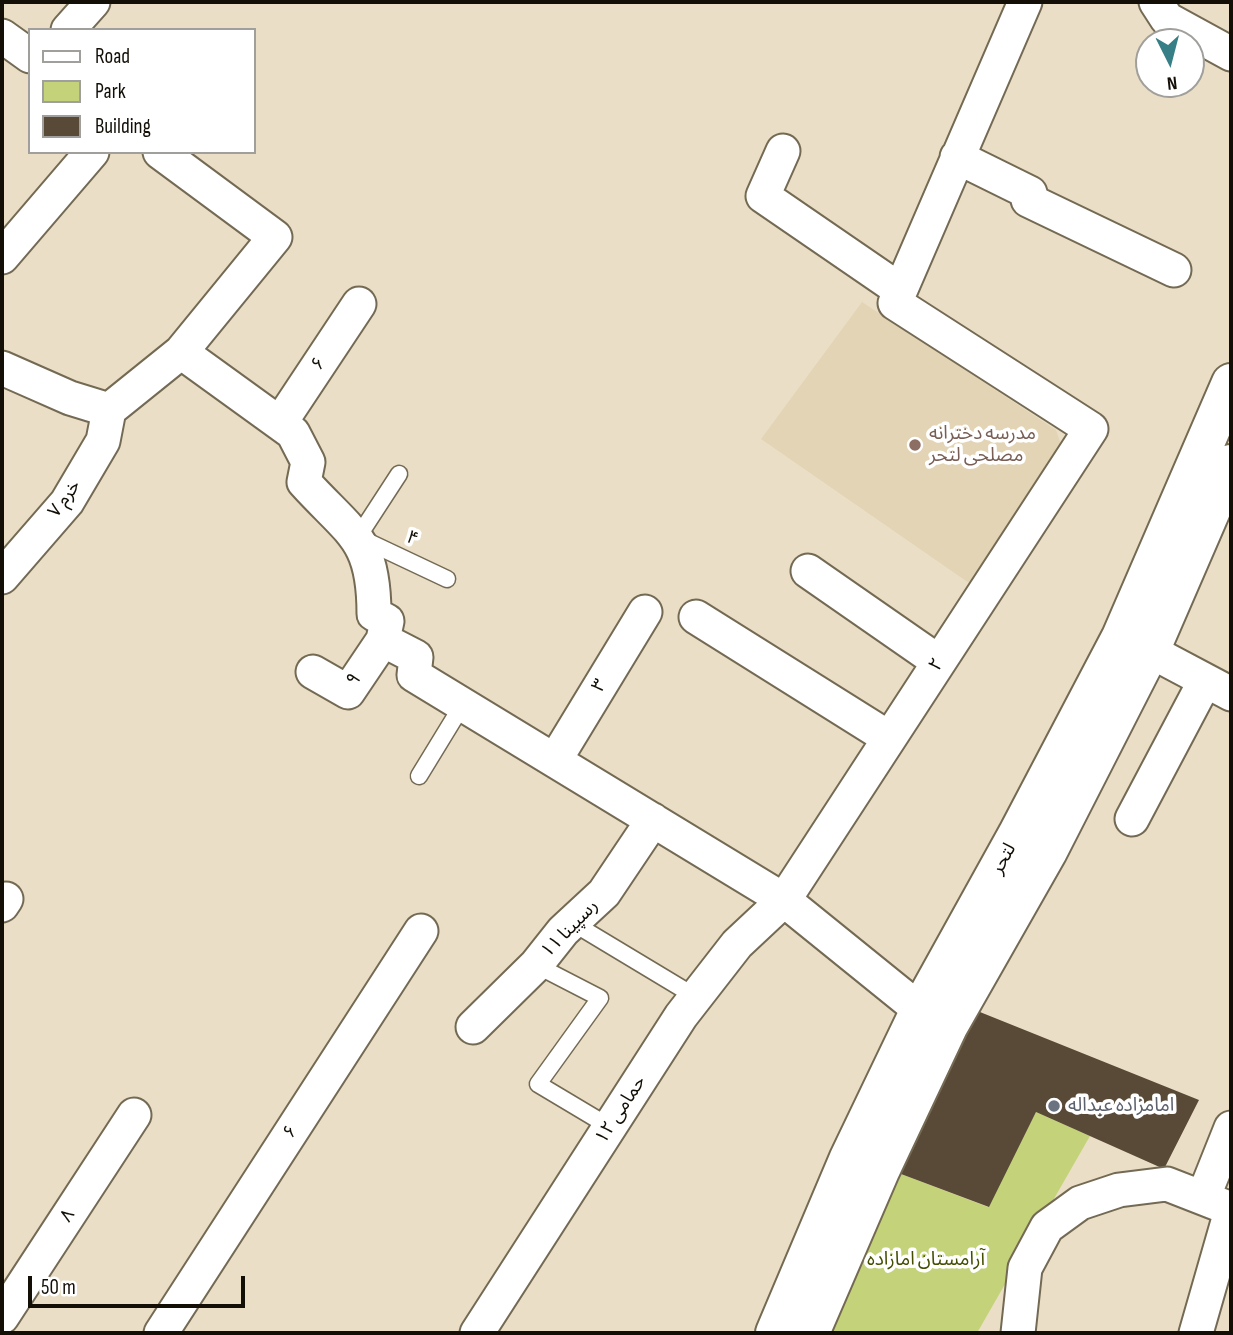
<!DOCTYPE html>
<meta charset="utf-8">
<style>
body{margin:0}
#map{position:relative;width:1233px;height:1335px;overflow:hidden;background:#eadfc6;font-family:"Sofia Sans Condensed",sans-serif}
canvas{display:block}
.frame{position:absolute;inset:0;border:4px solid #130f07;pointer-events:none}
.legend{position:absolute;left:28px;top:28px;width:228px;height:126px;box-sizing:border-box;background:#fff;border:2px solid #a19f9c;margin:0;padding:9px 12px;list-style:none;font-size:21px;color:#130f07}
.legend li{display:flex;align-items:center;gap:14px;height:35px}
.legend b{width:35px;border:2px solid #a19f9c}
.north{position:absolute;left:1135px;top:28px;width:70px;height:70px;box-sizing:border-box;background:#fff;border:2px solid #a19f9c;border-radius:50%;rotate:174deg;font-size:19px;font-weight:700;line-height:28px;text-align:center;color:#130f07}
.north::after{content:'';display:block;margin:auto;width:24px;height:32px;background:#377f86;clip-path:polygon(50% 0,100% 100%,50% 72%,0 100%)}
.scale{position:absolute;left:28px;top:1276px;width:217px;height:32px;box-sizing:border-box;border:4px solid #130f07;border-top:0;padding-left:9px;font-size:21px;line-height:24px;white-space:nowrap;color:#130f07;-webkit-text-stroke:5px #fff;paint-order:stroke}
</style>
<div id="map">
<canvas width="1233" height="1335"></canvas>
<div class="frame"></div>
<ul class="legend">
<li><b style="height:9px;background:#fff"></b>Road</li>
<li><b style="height:19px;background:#c4d379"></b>Park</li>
<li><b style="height:19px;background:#594937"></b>Building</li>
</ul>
<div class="north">N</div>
<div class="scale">50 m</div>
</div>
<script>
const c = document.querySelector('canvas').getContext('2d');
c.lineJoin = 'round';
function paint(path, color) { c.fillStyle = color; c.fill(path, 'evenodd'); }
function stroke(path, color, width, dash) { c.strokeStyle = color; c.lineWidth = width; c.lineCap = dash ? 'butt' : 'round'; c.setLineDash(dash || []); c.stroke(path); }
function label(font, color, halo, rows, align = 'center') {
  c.font = font + ' "Sofia Sans Condensed","Noto Sans Arabic",sans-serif'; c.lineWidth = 7; c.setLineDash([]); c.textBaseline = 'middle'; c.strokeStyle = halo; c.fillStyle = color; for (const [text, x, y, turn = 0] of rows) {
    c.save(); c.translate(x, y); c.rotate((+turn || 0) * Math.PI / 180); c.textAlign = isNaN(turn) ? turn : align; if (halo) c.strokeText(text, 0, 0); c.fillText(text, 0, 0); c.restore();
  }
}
const built = new Path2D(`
 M862 302 1056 430 1063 450 969 583 761 439Z`);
const green = new Path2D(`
 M1036 1112 1090 1136 977 1333H819L885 1168 988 1207Z`);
const building = new Path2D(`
 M960 1004 1199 1100 1164 1169 1036 1112 989 1207 885 1168Z`);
const service = new Path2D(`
 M399 474 358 537 447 579
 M419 776 463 704
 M573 923 696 997
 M536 965 600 998 538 1084 610 1127`);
const minor = new Path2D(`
 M1156 2 1167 19 1231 54
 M68 30 93 2
 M2 36 30 56
 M783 151 763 196 900 290
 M160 152 275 237 181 352
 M957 157 1030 193 1028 200 1174 270
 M2 257 92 152
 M2 368 70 398 109 410 181 352 293 433 308 462 304 482C351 534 374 538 374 614L387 621 383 640 416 657 414 675 784 900 920 1010
 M280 423 359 304
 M808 571 939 662
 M2 577 67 502 103 441 109 410
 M696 617 889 738
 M1150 651 1231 694
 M313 672 348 692 383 640
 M555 760 645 612
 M1132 819 1205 681
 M2 905 6 899
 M473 1027 536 965 563 931 604 893 653 820
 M1203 1198 1231 1128
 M2 1317 134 1115
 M161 1333 421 931
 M477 1333 681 1016 737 944 784 900 1091 429 895 303 1025 2
 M1018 1333 1025 1268 1047 1227 1080 1203 1119 1190 1167 1184 1231 1209
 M1196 1333 1231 1211`);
const tertiary = new Path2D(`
 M775 1333 849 1158 920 1010 1017 835 1121 637 1231 383
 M810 1333 880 1171 949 1025 1048 851 1150 651 1231 464`);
const markers = [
 [915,445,7,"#8d6e63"],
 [1054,1106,7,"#6b7280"]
];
const streetNames = [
 ["۶",319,364,-56],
 ["خرم ۷",65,499,-54],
 ["۴",412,539,25],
 ["۲",937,665,-57],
 ["۹",354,680,-50],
 ["۳",600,686,-59],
 ["لتحر",1004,859,-61],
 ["رسپینا ۱۱",570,929,-46],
 ["حمامی ۱۲",621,1110,-57],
 ["۶",291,1132,-57],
 ["۸",68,1216,-57]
];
const educationNames = [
 ["مدرسه دخترانه",929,434],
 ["مصلحی لتحر",929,456]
];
const worshipNames = [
 ["امامزاده عبداله",1068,1106]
];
const parkNames = [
 ["آرامستان امازاده",926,1260]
];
paint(built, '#e2d4b4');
paint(green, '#c4d379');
paint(building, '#594937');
stroke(service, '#746a54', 19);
stroke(minor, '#746a54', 37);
stroke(tertiary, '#746a54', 42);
stroke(service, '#fff', 16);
stroke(minor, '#fff', 33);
stroke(tertiary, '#fff', 38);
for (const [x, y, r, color] of markers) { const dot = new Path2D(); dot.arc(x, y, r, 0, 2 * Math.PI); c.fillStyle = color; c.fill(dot); stroke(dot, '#fff', 2.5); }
label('19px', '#130f07', '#fff', streetNames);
label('19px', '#785e54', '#fff', educationNames, 'left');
label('19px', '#5b616d', '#fff', worshipNames, 'left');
label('19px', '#454d00', '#fff', parkNames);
</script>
